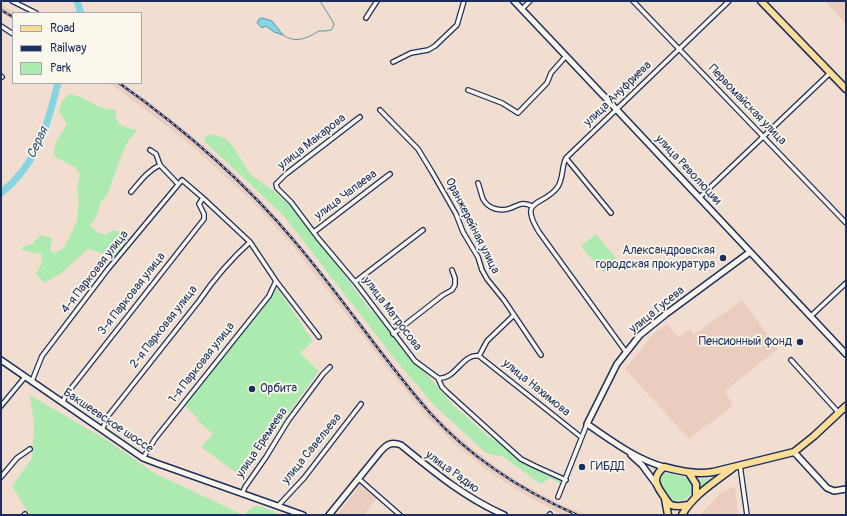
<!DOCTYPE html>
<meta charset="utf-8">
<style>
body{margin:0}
#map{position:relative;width:847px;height:516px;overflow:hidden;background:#f1ded1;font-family:Pangolin,sans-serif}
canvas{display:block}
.frame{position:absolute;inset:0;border:2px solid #1b2f5e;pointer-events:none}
.legend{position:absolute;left:12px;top:12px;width:130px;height:72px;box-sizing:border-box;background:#fbf7ec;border:1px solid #a1a7b3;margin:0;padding:5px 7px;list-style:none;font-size:12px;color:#1b2f5e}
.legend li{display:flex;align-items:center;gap:8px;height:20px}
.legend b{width:20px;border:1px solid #a1a7b3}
</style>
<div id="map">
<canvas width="847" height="516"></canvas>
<div class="frame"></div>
<ul class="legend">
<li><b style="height:5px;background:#fedd96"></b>Road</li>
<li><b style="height:5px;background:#1b2f5e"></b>Railway</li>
<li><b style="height:11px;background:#adeab0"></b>Park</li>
</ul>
</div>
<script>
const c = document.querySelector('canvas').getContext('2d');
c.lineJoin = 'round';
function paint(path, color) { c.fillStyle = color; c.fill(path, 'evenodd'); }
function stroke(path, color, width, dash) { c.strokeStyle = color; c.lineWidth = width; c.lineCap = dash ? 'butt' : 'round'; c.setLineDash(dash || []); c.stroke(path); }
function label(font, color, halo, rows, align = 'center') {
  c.font = font + ' Pangolin,sans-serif'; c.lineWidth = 3.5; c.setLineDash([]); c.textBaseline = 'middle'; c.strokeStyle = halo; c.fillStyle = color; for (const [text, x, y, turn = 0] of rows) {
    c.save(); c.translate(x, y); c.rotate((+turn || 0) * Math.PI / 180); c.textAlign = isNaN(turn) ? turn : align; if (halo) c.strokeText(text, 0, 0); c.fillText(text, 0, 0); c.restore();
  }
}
const built = new Path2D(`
 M825 1H846V24Z
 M1 4 16 13H13V20L1 13Z
 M110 83H122L149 102 196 139 226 165 257 195 294 237 399 371 434 413 461 439 490 462 517 481 564 506 589 515 560 514 512 487 486 469 456 445 428 418 394 376 293 246 252 201 199 152 168 127Z
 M742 300 778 349 725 391 733 406 689 439 625 369 653 334 667 324 678 337 690 329 694 335Z
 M361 484 378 497 364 515H337Z
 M735 486 738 515H700L721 493Z`);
const green = new Path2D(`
 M70 94 81 97 101 108 116 110C114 126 124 127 137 130L127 143 120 159 108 193 100 204 97 215 90 226 97 232 105 235 114 230 120 232 129 239 114 257 88 249 60 274 44 283 36 274 41 265 42 254 29 252 20 248 32 244 41 235 52 238 50 250 54 253 64 248 77 221 79 199 77 190 80 175 75 167 53 156 56 142 67 124 59 112 62 101Z
 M211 134 222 137 227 140 235 149 244 165 251 175 275 192 298 212 368 307 381 320 453 405 488 436 498 442 517 457 521 459 530 467 560 479V484L550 478 541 484 502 456C496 455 491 455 486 453L435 406 398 363 284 216 204 141 206 136Z
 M596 234 618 261 604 273 581 246Z
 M278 289 313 341 300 353 319 371 242 477 201 447 213 434 197 420V417L185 406 274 291Z
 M30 395 108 441 156 474 241 514 30 515 12 486 32 458 34 424Z
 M664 473C669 473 672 474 677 475 711 480 682 516 665 494 662 488 659 483 660 477Z
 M714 478 701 489 698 479Z
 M255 506H261L280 515H246V512Z`);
const water = new Path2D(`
 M262 18 272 21 283 35 274 32 266 26 262 28 257 23 259 19Z`);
const stream = new Path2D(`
 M283 35C296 44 307 38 319 31H325L331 30 334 25 333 22 320 1`);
const river = new Path2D(`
 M77 1 81 13
 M1 193C37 164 47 127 58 83`);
const street = new Path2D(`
 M12 1 36 13
 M633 1 846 223
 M522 9 530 1
 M366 18 377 1
 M1 26 13 34
 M393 62 411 53 428 50 435 46 457 25 464 1
 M1 76 2 77
 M468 90 502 103 518 113 547 83 551 73 566 56
 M380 110 418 149 432 172 456 214 463 232 478 257 482 270 487 279 504 300 541 355
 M360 117 286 174 276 184 277 188 291 202 318 238 355 282 415 361 438 378 442 387 447 392 521 459 535 466 566 480
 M150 150 156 154 160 165 178 184
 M566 158 611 213
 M478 183C480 188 481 194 483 199 488 209 501 212 511 208 521 204 521 202 532 206
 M131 192C140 182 147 171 160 165
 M700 197 830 73
 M314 232 390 174
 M355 282 423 230
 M811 316 846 283
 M393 334 443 295 452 290 455 285V278L452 270
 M626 352 539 232C518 198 542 207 557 188 564 179 561 167 566 158L729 1
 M479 356 581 437
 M791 360 839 413
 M438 378C455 381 463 352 479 356L487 341 514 315
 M32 381 42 356 108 269 182 180 203 198 250 242 276 281 319 337
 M63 403 65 396 204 219V214L199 204 203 198
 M1 406 25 377
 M102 430 108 416 199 301C214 279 230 260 250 242
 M143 458 155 439 269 296 276 281
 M740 465 747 515
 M1 477 17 458 30 449
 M359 479 400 515
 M242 494 245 487 266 457 288 421 323 374 330 367
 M558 497 587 424
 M278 506 304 478 361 404
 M24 515 25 514
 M549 515 550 514`);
const secondary = new Path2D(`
 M514 1 617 110 846 354
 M1 360 143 458 156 463 303 515
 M794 452 827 488 834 491 846 489
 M631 455 642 465 656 484
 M664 467C635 459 611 440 587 424L617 364 640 335 666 314 750 252
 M329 515 380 452C386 445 391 441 401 445 434 472 464 497 504 515`);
const primary = new Path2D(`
 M761 1 846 89
 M689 473 696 484V497
 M665 499 668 515
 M688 505C683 506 676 507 671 505 668 503 665 498 663 495 655 484 652 477 664 467 681 471 696 475 713 472L794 452 814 436 846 406
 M682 515C693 495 715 482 733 468`);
const rail = new Path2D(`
 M1 10 13 17
 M119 83C184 129 245 182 296 243 343 298 383 360 431 414 471 458 523 491 577 515`);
const markers = [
 [723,258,4,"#1b2f5e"],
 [800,342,4,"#1b2f5e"],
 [252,389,4,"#1b2f5e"],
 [582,467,4,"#1b2f5e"]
];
const streetNames = [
 ["улица Ануфриева",618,94,-44],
 ["Первомайская улица",747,105,46],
 ["улица Макарова",312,142,-38],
 ["улица Революции",688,170,47],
 ["улица Чапаева",346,195,-37],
 ["Оранжерейная улица",472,226,63],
 ["4-я Парковая улица",95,272,-52],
 ["3-я Парковая улица",132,294,-52],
 ["улица Гусева",657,310,-39],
 ["улица Матросова",392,314,53],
 ["2-я Парковая улица",164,327,-52],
 ["1-я Парковая улица",202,363,-52],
 ["улица Нахимова",536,388,39],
 ["Бакшеевское шоссе",108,421,34],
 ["улица Еремеева",262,443,-56],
 ["улица Савельева",312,449,-51],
 ["улица Радио",452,472,36]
];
const poiNames = [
 ["Александровская",715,251],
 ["городская прокуратура",715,265],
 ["Пенсионный фонд",792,342],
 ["Орбита",260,389,"left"],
 ["ГИБДД",590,467,"left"]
];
const waterNames = [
 ["Серая",38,143,-65]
];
paint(built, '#eacdbe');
paint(green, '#adeab0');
paint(water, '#86d5e2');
stroke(water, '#5b93ad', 1);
stroke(stream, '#5b93ad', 1);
stroke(river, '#86d5e2', 7);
stroke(street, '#1b2f5e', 6);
stroke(secondary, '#1b2f5e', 8);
stroke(primary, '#1b2f5e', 9);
stroke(street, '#fbf7ec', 3.5);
stroke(secondary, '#fbf7ec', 5);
stroke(primary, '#fedd96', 6);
stroke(rail, '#1b2f5e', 2.5);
stroke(rail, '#fbf7ec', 1, [3]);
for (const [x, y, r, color] of markers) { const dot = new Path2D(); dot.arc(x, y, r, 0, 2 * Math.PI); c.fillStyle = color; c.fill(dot); stroke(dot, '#fbf7ec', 1.5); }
label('12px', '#1b2f5e', '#fbf7ec', streetNames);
label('12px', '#1b2f5e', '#fbf7ec', poiNames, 'right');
label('italic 13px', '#36587f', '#fbf7ec', waterNames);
</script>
